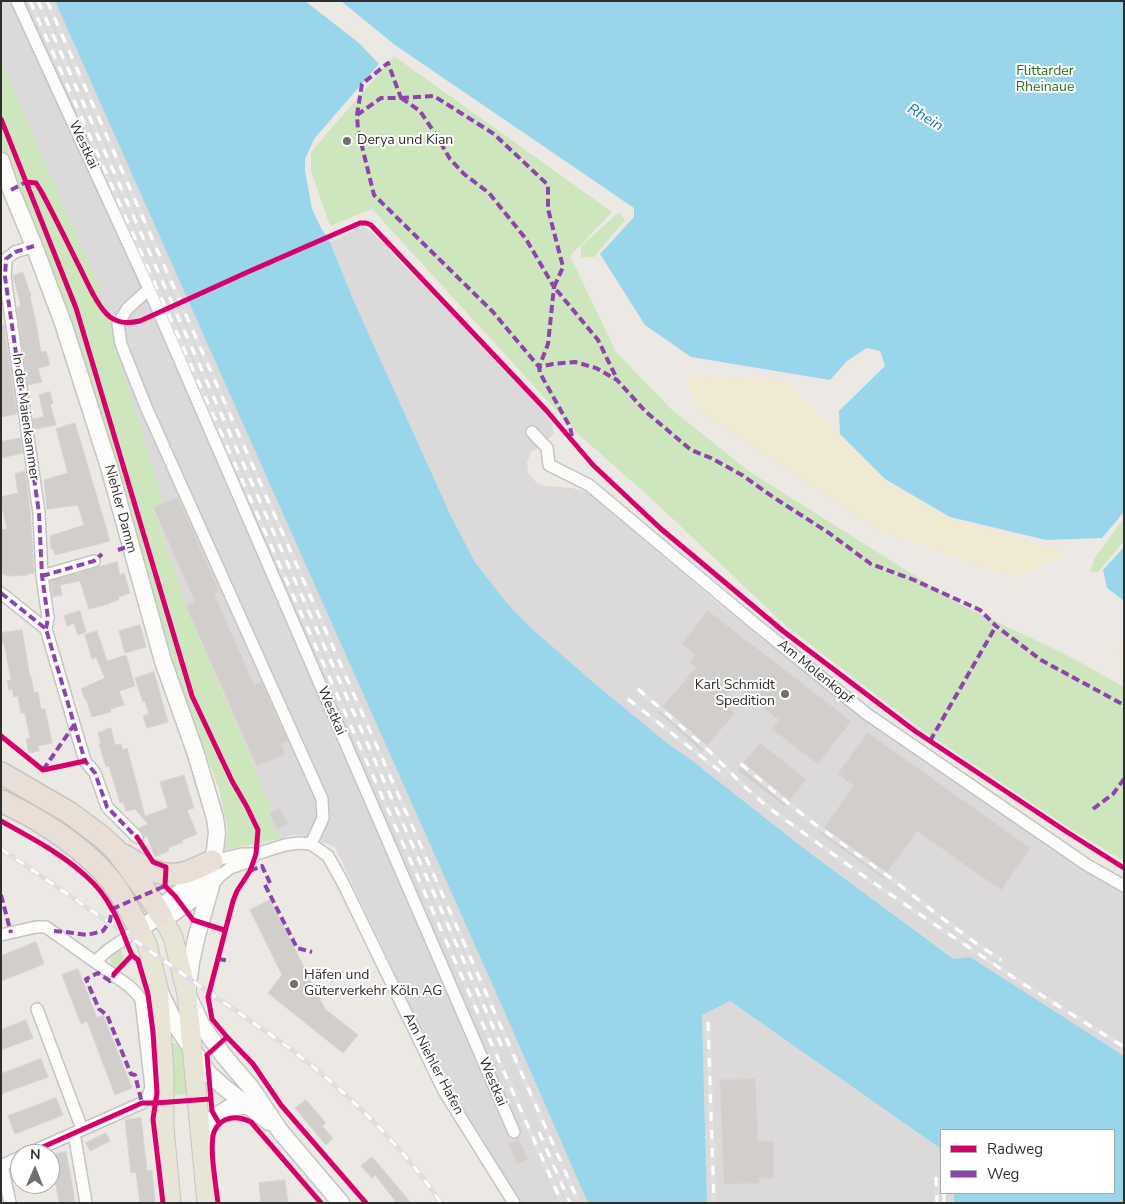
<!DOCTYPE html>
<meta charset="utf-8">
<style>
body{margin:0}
#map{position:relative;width:1125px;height:1204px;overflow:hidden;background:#ece8e4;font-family:"Nunito Sans",sans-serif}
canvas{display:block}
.frame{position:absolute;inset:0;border:2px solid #2e2e2e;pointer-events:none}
.legend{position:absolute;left:940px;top:1129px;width:175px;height:65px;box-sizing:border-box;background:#fff;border:1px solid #ababab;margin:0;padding:6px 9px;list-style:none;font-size:15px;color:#2e2e2e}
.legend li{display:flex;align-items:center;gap:10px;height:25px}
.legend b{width:25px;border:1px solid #ababab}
.north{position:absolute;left:10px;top:1144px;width:50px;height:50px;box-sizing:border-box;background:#fff;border:1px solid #ababab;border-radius:50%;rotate:1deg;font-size:14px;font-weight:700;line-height:20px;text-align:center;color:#2e2e2e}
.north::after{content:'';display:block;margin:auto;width:18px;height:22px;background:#706f6e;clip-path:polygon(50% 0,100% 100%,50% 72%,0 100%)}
</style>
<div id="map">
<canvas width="1125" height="1204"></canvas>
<div class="frame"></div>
<ul class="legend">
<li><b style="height:6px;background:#d6006c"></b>Radweg</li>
<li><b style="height:6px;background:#8e44ad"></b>Weg</li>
</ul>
<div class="north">N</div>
</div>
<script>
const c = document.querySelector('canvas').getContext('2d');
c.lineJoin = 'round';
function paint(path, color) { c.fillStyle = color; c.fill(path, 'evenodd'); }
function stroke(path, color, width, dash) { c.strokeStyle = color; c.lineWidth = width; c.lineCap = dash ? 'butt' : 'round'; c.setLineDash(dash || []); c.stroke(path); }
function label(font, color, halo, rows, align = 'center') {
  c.font = font + ' "Nunito Sans",sans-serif'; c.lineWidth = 4; c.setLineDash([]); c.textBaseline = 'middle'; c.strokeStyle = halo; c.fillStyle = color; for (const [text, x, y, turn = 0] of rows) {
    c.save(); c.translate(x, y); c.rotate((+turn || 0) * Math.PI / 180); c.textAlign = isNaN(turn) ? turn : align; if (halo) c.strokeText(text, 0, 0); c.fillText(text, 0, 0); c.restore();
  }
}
const industrial = new Path2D(`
 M1 1H55L501 1004 588 1203H521L449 1089 335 847 307 836 293 835 280 839 268 817 272 809 187 608 159 524 153 508 128 387 100 289 1 61Z
 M358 228H366L371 231 545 411 552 422 554 433 541 446 531 452 527 462 528 473 536 482 545 486 572 488 590 493 713 599 857 713 1039 839 1124 892V1056L955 959 810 853 690 759 667 743 594 683 530 627 506 602 475 562 451 516 353 299 330 242Z
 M730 1001 941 1149V1193H954V1203H707L702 1015Z`);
const green = new Path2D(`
 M394 56 612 212 570 256 616 352 671 409 750 472 963 606 1065 654 1124 687V861L1069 828 918 727 785 625 655 502 577 433 372 209 330 226 311 171V152Z
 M1 61 100 289 128 387 163 501 153 508 159 524 187 608 272 809 268 817 280 839 224 850 228 831 219 789 180 685 141 552 41 241 1 148Z
 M619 212 625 220 594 257H581V246Z
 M1123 519 1124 541 1098 572H1091L1094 559Z
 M120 946 124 958 115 969C106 960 112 953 120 946Z
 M168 1043H176L186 1056 190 1094 171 1095Z`);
const sand = new Path2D(`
 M684 376 782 379 884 480 949 519 1008 534 1071 554 1014 578 876 529 699 411Z
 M1124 639V669L1118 663 1119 643Z`);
const water = new Path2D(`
 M55 1H305L359 43 379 64 314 139 305 159V171L312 209 321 228 330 242 353 299 451 516 475 562 506 602 530 627 594 683 667 743 690 759 810 853 954 959 970 957 1124 1056V1203H954V1193H1114V1130H941V1149L730 1001 702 1015 707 1203H588L501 1004Z
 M341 1H1124V512L1102 538 1046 540 950 517 885 479 840 434 839 411 885 366 880 351 867 348 847 361 830 380 691 357 645 325 600 254 634 217V208L395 45Z
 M1124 547V601L1107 588 1103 570Z`);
const building = new Path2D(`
 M23 272 29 290 31 294 30 298 35 318 41 352 46 351 50 365 38 368 42 382 28 385 17 307 21 306 13 276Z
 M1 325H4L17 414 1 417Z
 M50 392 53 403 50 404 56 425 35 429 33 419 44 417 39 395Z
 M75 423 110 541 55 555 53 548 51 549 50 536 84 525 78 505 47 509 44 480 68 473 56 429Z
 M21 438 23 453 1 458V442Z
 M25 471 30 509 34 573H28V575L8 576 1 573V530L7 529 1 503V497L18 493 15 474Z
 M178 498 219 591 214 594 254 685 261 682 288 741 281 744 285 754 257 766 186 606 195 602 154 508Z
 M117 562 120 575 124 573 130 593 118 597 119 600 109 603V604L89 609 80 581 60 585 62 595 53 597 50 581Z
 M80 611 86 632 78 635 74 623 67 626 64 616Z
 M708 611 851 721 818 764 772 729 779 720 734 685 722 701 735 713 702 751 658 712 696 668 690 663 696 655 682 644Z
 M140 625 146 647 125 653 119 631Z
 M22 630 30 677 31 676 34 693 38 692 41 709H45L52 743 38 746 39 751 29 753 26 739 30 738 25 713H21L18 696 14 697 12 689 9 690 7 681 11 680 4 643H1V633Z
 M97 631 107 661 126 655 135 686 119 691 124 705 110 709 111 712 92 717 86 699H85L81 689 105 678 96 657 92 659 85 635Z
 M154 672 168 722 147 728 143 716 149 714 145 701 143 702 135 678Z
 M111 728 115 745 121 744 123 750 127 748 145 816 168 808 160 782 184 775 194 808 187 810 197 834 182 840 183 842 168 848 169 851 155 857 147 836 144 837 139 828 148 824 135 809 126 811 123 802 120 803 109 766 106 767 99 744 101 743 98 733Z
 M868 733 1030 848 1001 890 917 831 883 878 820 833 854 786 838 774Z
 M760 743 806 779 785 806 738 771Z
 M280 809 288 824 277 829 270 814Z
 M270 900 325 1009 358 1035 343 1053 268 993 282 975 250 910Z
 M36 942 44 964 1 981V956Z
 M78 969 97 1018 103 1015 132 1088 115 1095 87 1021 81 1024 62 975Z
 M26 1020 33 1038 1 1050V1030Z
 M41 1059 48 1077 1 1094V1074Z
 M755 1079 758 1142 773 1141 774 1178H759V1183L724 1184 720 1080Z
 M56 1098 63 1115 15 1134 8 1116Z
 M306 1100 326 1123 322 1126 333 1138 326 1145 295 1108Z
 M141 1118 147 1171 152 1170 155 1203H140L136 1172 131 1173 125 1120Z
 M106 1133 110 1141 90 1151 86 1143Z
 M519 1140 528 1159 517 1164 509 1144Z
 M66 1152 71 1178 75 1203H59L51 1155Z
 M372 1157 385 1172 411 1203H397L375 1175 372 1178 361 1166Z
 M285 1180 288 1203H261L259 1183Z`);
const street = new Path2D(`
 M17 1 149 289 127 309 118 324 121 344 146 407 322 799 323 818 311 844
 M34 246 15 252 6 259 5 277 39 513 42 576 48 618 46 629
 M149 289 514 1132
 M532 432 547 448 549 465 589 485 754 623 867 714 1055 843 1087 865 1124 886
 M42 576 94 561
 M1 593 46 629 85 761 95 773 107 807 137 837
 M212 861 242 854H256L285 845 299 843 311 844 328 856 343 883 444 1091 514 1203
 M211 886 220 876 230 868 245 863 256 854
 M1 935 36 927H46L129 986 138 995 141 1000 151 1087 148 1097 142 1103 27 1154
 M96 961 108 950 139 929
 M37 1009 82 1129
 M74 1133 86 1203
 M2 1165 10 1203
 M1 1166 20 1157`);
const secondary = new Path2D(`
 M1 161 11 190 34 246 63 323 109 467 163 661 196 754 215 818 217 833 215 850 212 861 211 886 197 935 191 962 187 994 202 1026 224 1056 252 1089 280 1131 341 1203
 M161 915 166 903 184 889 207 866
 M139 929 161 915 173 913 211 886
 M160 992 175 1024 209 1074 225 1088 269 1122
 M201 1133 215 1117 229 1108 246 1105`);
const primary = new Path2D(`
 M161 915 173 937 187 994 207 1203
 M139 929 147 944 158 987 164 1072V1128L171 1203`);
const highway = new Path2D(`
 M1 773 70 813 102 837 116 850 148 894 161 915
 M1 801C15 808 29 814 42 823 68 839 93 858 112 882 123 896 131 913 139 929
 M124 855C143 867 163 880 187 872 195 869 204 865 212 861`);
const rail = new Path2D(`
 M30 1 562 1203
 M38 1 502 1047
 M47 1 579 1203
 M638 689 705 747 746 788 769 808 865 877 928 920 1025 985 1124 1047
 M628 699 725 775
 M741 764 788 803 816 825 892 879 934 912 977 944 1001 960
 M1 849C71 896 139 943 207 991 240 1014 274 1036 306 1061 357 1102 404 1149 441 1203
 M708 1022 714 1203
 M539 1132 570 1203
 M936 1177 937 1203
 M944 1193V1203`);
const quiet = new Path2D(`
 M401 98 434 96 494 134 548 185V209L563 267 554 287 598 340 617 379
 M357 115 381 98H401L388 63 362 84 357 115 358 130 374 195 493 312 539 367 548 344 554 287 526 239 489 193 464 174 450 159 438 138 420 111 401 98
 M11 190 26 182H30
 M34 246 15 252 6 259 5 277 39 513 42 576 48 618 46 629
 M572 436 570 427 540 373 539 367 553 364 575 362 596 368 617 380 646 412 691 450 711 458 742 475 773 497 829 533 871 564 914 580 980 610 996 626 1041 660 1124 705
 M118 550 130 546
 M42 576 94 561 102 554
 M1 593 46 629 85 761 95 773 107 807 139 840
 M930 741 996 626
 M43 770 74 725
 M1093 809 1113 794 1124 779
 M250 871 262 866 270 883
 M265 885 297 948 312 952
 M1 895 11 933
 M112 909 165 886
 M54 931 66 932 87 935 103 931 110 921 112 909
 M218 959 230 961
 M117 971 110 981 98 973 86 979 99 1009 107 1015 131 1074 135 1075 142 1103H145`);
const cycleway = new Path2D(`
 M1 119 76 308 192 696 232 781 247 807 258 830 256 854 250 871 237 891 233 901 208 997 212 1019 227 1037 253 1064 281 1105 366 1203
 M26 182 36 183 41 191C54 215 66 240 78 264 86 279 97 307 110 317 120 324 130 323 140 321L250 271 360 223H366L371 225 546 410 593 465 660 528 783 631 915 731 1067 832 1124 868
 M1 736 43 770 85 761
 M1 821C31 838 63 854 88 878 97 886 106 898 112 909 120 922 125 940 132 955L114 974
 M137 837 153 862 166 867 165 886 175 896 193 920 224 930
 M132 955 138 960 148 994 153 1032 157 1093 153 1119 163 1203
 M219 1123 212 1111 207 1055 227 1037
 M27 1154 142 1103H156L210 1099
 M218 1203C216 1185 209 1148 214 1132 217 1124 224 1119 232 1118 239 1117 244 1119 251 1122L321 1203`);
const markers = [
 [347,141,5,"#706f6e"],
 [785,694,5,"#706f6e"],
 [294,984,5,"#706f6e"]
];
const parkNames = [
 ["Flittarder",1045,72],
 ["Rheinaue",1045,88]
];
const poiNames = [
 ["Derya und Kian",357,141],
 ["Karl Schmidt",775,686,"right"],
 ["Spedition",775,702,"right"],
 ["Häfen und",304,976],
 ["Güterverkehr Köln AG",304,992]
];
const streetNames = [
 ["Westkai",83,145,65],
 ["In der Maienkammer",25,417,82],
 ["Niehler Damm",120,509,75],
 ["Am Molenkopf",815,672,39],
 ["Westkai",331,711,67],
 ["Am Niehler Hafen",433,1064,62],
 ["Westkai",492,1082,67]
];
const waterNames = [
 ["Rhein",925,118,31]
];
paint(industrial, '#dcd9db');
paint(green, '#cee6be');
paint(sand, '#f0ead3');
paint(water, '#99d6ec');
paint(building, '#d1cecb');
stroke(building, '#d7d4d0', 1);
stroke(street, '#c5c4c5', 14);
stroke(secondary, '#c5c4c5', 19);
stroke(primary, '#c6c5c4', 21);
stroke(highway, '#c6c5c4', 24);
stroke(street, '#fcfcfb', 11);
stroke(secondary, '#fcfcfb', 16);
stroke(primary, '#e8e4d6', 19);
stroke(highway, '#eadfd6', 21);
stroke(rail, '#dfdfe1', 5);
stroke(rail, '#fff', 3, [9]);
stroke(quiet, '#8e44ad', 4, [8, 4]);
stroke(cycleway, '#d6006c', 5);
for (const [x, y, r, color] of markers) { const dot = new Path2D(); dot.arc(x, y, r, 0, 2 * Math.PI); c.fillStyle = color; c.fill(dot); stroke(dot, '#fff', 2); }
label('14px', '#2c6e1b', '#fff', parkNames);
label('14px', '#2e2e2e', '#fff', poiNames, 'left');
label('14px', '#2e2e2e', '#fff', streetNames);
label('italic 15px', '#0d6fa3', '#fff', waterNames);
</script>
